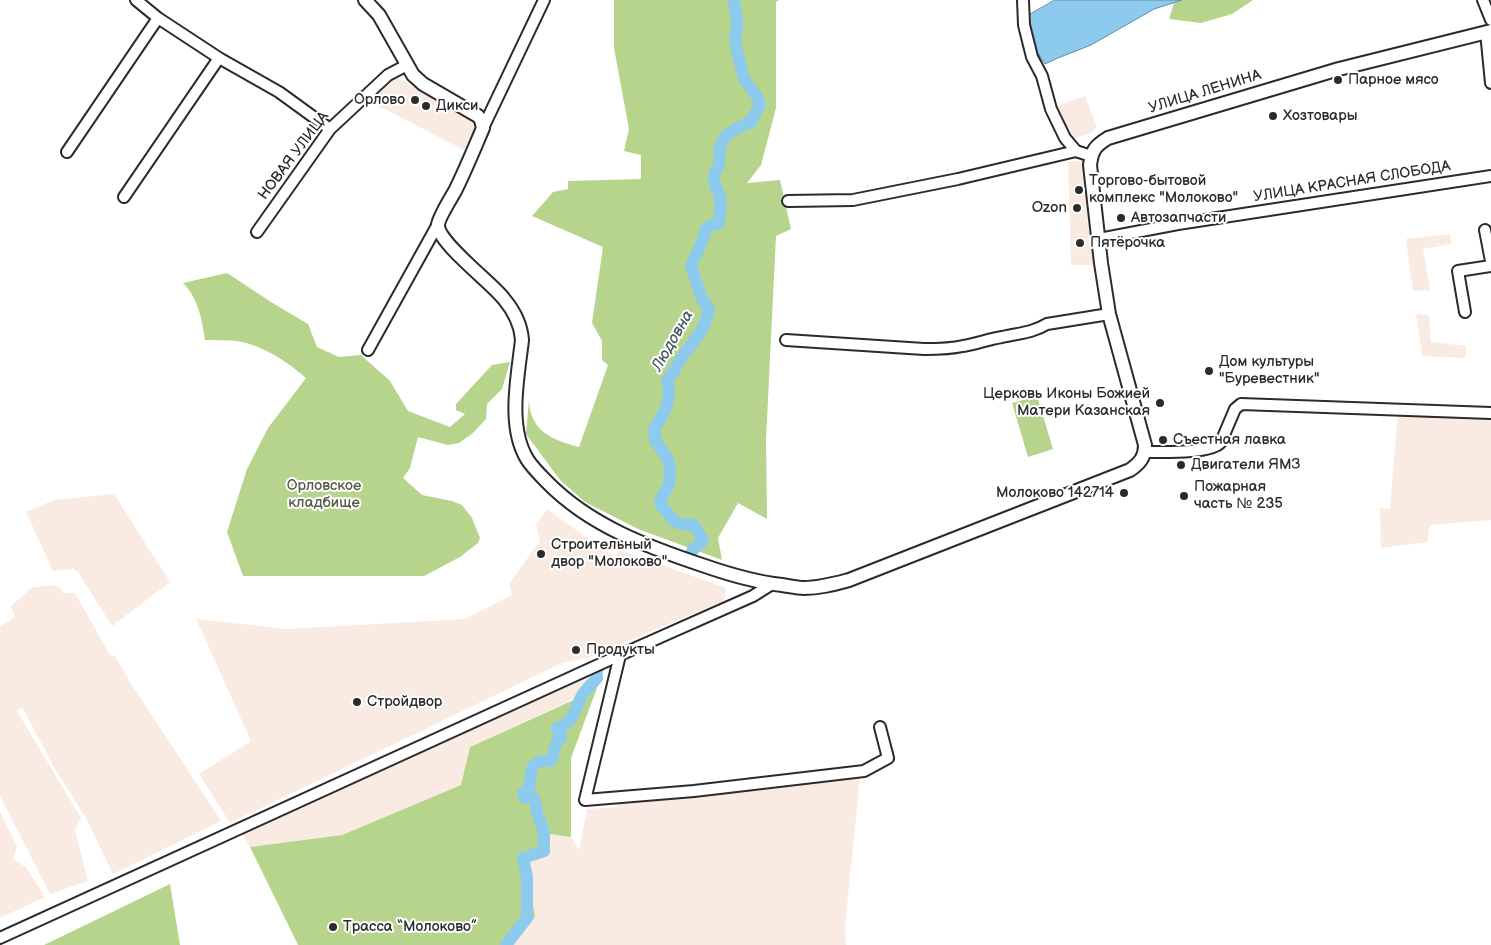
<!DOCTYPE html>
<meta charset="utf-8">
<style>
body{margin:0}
canvas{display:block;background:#fff}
</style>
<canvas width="1491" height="945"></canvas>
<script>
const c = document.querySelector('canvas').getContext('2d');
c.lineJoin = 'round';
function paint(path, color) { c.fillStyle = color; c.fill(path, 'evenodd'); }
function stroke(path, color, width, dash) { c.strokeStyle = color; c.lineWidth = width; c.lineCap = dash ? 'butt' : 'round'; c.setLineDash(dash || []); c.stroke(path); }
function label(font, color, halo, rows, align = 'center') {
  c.font = font + ' "Balsamiq Sans",sans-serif'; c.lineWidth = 4; c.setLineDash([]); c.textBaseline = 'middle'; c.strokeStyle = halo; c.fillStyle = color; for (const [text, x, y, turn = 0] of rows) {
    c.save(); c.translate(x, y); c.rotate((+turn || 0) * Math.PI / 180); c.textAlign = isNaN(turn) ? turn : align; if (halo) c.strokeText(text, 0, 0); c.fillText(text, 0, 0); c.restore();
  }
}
const built = new Path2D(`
 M395 76 479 124 466 151 369 101Z
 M1085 96 1097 127 1091 133 1071 140 1063 127 1056 106Z
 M1085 160 1098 265H1071L1068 162Z
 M1450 234 1452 244 1423 249 1430 290 1413 291 1406 239Z
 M1416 314 1429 315 1431 342 1466 346 1465 358 1422 356Z
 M1398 411 1491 416V520L1430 525 1427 542 1381 548 1380 508 1390 509Z
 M114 494 170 582 112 626 78 572 73 569 53 571 26 512 54 500Z
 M547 509 614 557 620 550 726 588 724 601 587 658 562 663 230 823 199 774 251 741 196 619 287 629 465 619 512 595 509 584 540 541 536 525Z
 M53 585 60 588 63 593H75L110 655 115 656 130 682 221 821 113 874 86 818 55 769 22 707 17 711 81 818 75 830 88 881 50 894 0 796V627L15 617 11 606 31 588Z
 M592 674 594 679 578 697 470 747 461 785 342 835 250 847 243 835Z
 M860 779 845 926 846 945H511L535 917 526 859 550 834 571 837 579 850 587 809 617 807V801Z
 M0 811 17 847 13 859 26 867 45 897 0 918Z`);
const green = new Path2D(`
 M614 0H779L776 2V108L761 165 747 183 780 180 791 229 776 236 766 440 767 516V519L738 503 718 538 722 560 638 529 585 502 560 480 526 434 529 400C530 431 552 440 579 447L608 365 602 360V341L592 323 603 247 532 216 553 192 568 189V181L641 179V155L624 151 629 129 614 48Z
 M1182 0H1253L1232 14 1201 23 1169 19 1174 3Z
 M227 273 271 302 308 324 317 347 339 357 361 355 390 381 408 411 450 427 465 414 456 410V404L492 365 510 362 502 389 487 404 486 419 473 433 459 443 448 445 418 437 410 468 403 478 422 495 452 501 462 505 472 518 480 538 478 543 460 557 424 576H243L227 532 247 469 268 428 306 378C285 360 264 346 237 341 227 340 216 340 205 340 202 319 198 298 183 283Z
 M1037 396 1053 449 1028 457 1012 403Z
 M604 669 571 758V837L550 834 548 854 526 859 535 917 511 945H298L250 847 342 835 461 785 470 747 578 698Z
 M170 884 180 945H44Z`);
const water = new Path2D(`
 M1055 0H1182L1154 9 1091 45 1058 58 1045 64C1033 47 1028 36 1029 15Z`);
const river = new Path2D(`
 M692 551 703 540 694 525 680 524 674 521 661 505 660 501 669 484 670 471 668 459 655 440 654 429C660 421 669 404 669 394 669 390 668 385 667 381 675 371 679 360 687 350 699 335 705 329 709 309L702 299 691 266 704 237 705 230 710 226 718 224C720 218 721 202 720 197 719 192 715 187 714 182 712 175 717 170 719 164 720 159 719 153 720 148 724 132 738 128 751 122L760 104 756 95 744 79 737 51 735 36 737 29V20L734 0
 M506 945 527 918V877L523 858 544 851V835L542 826 537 813 536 804 533 797 525 798 523 793 530 786C530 770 531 759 551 761 555 752 553 744 561 737L557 728C574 724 575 707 583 694 587 688 593 683 597 678L596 670`);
const minor = new Path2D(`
 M136 0 158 18 219 58 279 92 330 129
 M1023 0 1024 25 1032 57 1042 76 1051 109 1065 138 1076 151
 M1483 0 1491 20
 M1486 32 1491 83
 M483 128 544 0
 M67 152 158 18
 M124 197 219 58
 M788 201 853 200 958 179 1076 151 1091 156
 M1485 230 1491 261
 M257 232 330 129 388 75 407 65
 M1099 239 1178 224 1491 176
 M1465 312 1458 271 1491 266
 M786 340 924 349C937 349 950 349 963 346 976 344 989 339 1002 337 1019 333 1032 333 1047 324L1109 314
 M368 350 438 224
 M1145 452C1162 452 1212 454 1221 442L1235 409 1241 404 1491 413
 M620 655 585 800 694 791 864 771 888 758 880 727
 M0 938 620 655 753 596 772 584`);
const major = new Path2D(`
 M365 0 379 15 413 75 423 84 478 116 481 120 483 128C474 149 465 171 455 191 451 198 438 219 438 225 438 243 492 283 504 299 514 311 521 325 522 340 518 376 507 426 527 459 532 467 540 475 547 482 590 526 648 547 705 566 731 575 755 582 782 585 789 586 797 588 804 588 820 588 834 584 849 580L1130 470C1140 463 1145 457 1145 445L1109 314 1101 263 1090 165C1092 150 1095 146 1108 138L1339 69 1491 31`);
const markers = [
 [1338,80,5,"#2b2b2b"],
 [415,100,5,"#2b2b2b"],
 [426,106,5,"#2b2b2b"],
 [1273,116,5,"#2b2b2b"],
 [1079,190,5,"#2b2b2b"],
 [1077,208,5,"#2b2b2b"],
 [1121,218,5,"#2b2b2b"],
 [1080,243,5,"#2b2b2b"],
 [1209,371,5,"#2b2b2b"],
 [1160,403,5,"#2b2b2b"],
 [1163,440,5,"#2b2b2b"],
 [1181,465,5,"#2b2b2b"],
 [1124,493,5,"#2b2b2b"],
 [1184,496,5,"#2b2b2b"],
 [541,554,5,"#2b2b2b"],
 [576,650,5,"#2b2b2b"],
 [357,702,5,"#2b2b2b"],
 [333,927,5,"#2b2b2b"]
];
const poiNames = [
 ["Парное мясо",1348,80],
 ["Орлово",405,100,"right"],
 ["Дикси",436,106],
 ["Хозтовары",1283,116],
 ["Торгово-бытовой",1089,181],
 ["комплекс \"Молоково\"",1089,198],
 ["Ozon",1067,208,"right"],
 ["Автозапчасти",1131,218],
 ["Пятёрочка",1090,243],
 ["Дом культуры",1219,362],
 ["\"Буревестник\"",1219,379],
 ["Церковь Иконы Божией",1150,394,"right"],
 ["Матери Казанская",1150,411,"right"],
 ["Съестная лавка",1173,440],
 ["Двигатели ЯМЗ",1191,465],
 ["Пожарная",1194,487],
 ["часть № 235",1194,504],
 ["Молоково 142714",1114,493,"right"],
 ["Строительный",551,545],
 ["двор \"Молоково\"",551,562],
 ["Продукты",586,650],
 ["Стройдвор",367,702],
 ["Трасса “Молоково”",343,927]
];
const streetNames = [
 ["УЛИЦА ЛЕНИНА",1205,92,-17],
 ["НОВАЯ УЛИЦА",294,156,-53],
 ["УЛИЦА КРАСНАЯ СЛОБОДА",1352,182,-9]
];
const parkNames = [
 ["Орловское",324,486],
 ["кладбище",324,503]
];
const waterNames = [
 ["Людовна",673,341,-60]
];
paint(built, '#f9ebe1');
paint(green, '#b7d48c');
paint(water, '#8ccbed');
stroke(water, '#658b9f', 1);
stroke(river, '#8ccbed', 12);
stroke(minor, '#2b2b2b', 14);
stroke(major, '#2b2b2b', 16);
stroke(minor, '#fff', 10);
stroke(major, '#fff', 12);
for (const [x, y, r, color] of markers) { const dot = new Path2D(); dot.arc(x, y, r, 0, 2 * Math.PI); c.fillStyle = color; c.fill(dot); stroke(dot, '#fff', 2); }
label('15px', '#2b2b2b', '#fff', poiNames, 'left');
label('15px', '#2b2b2b', '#fff', streetNames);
label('15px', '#555e48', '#fff', parkNames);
label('italic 16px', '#485b65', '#fff', waterNames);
</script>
